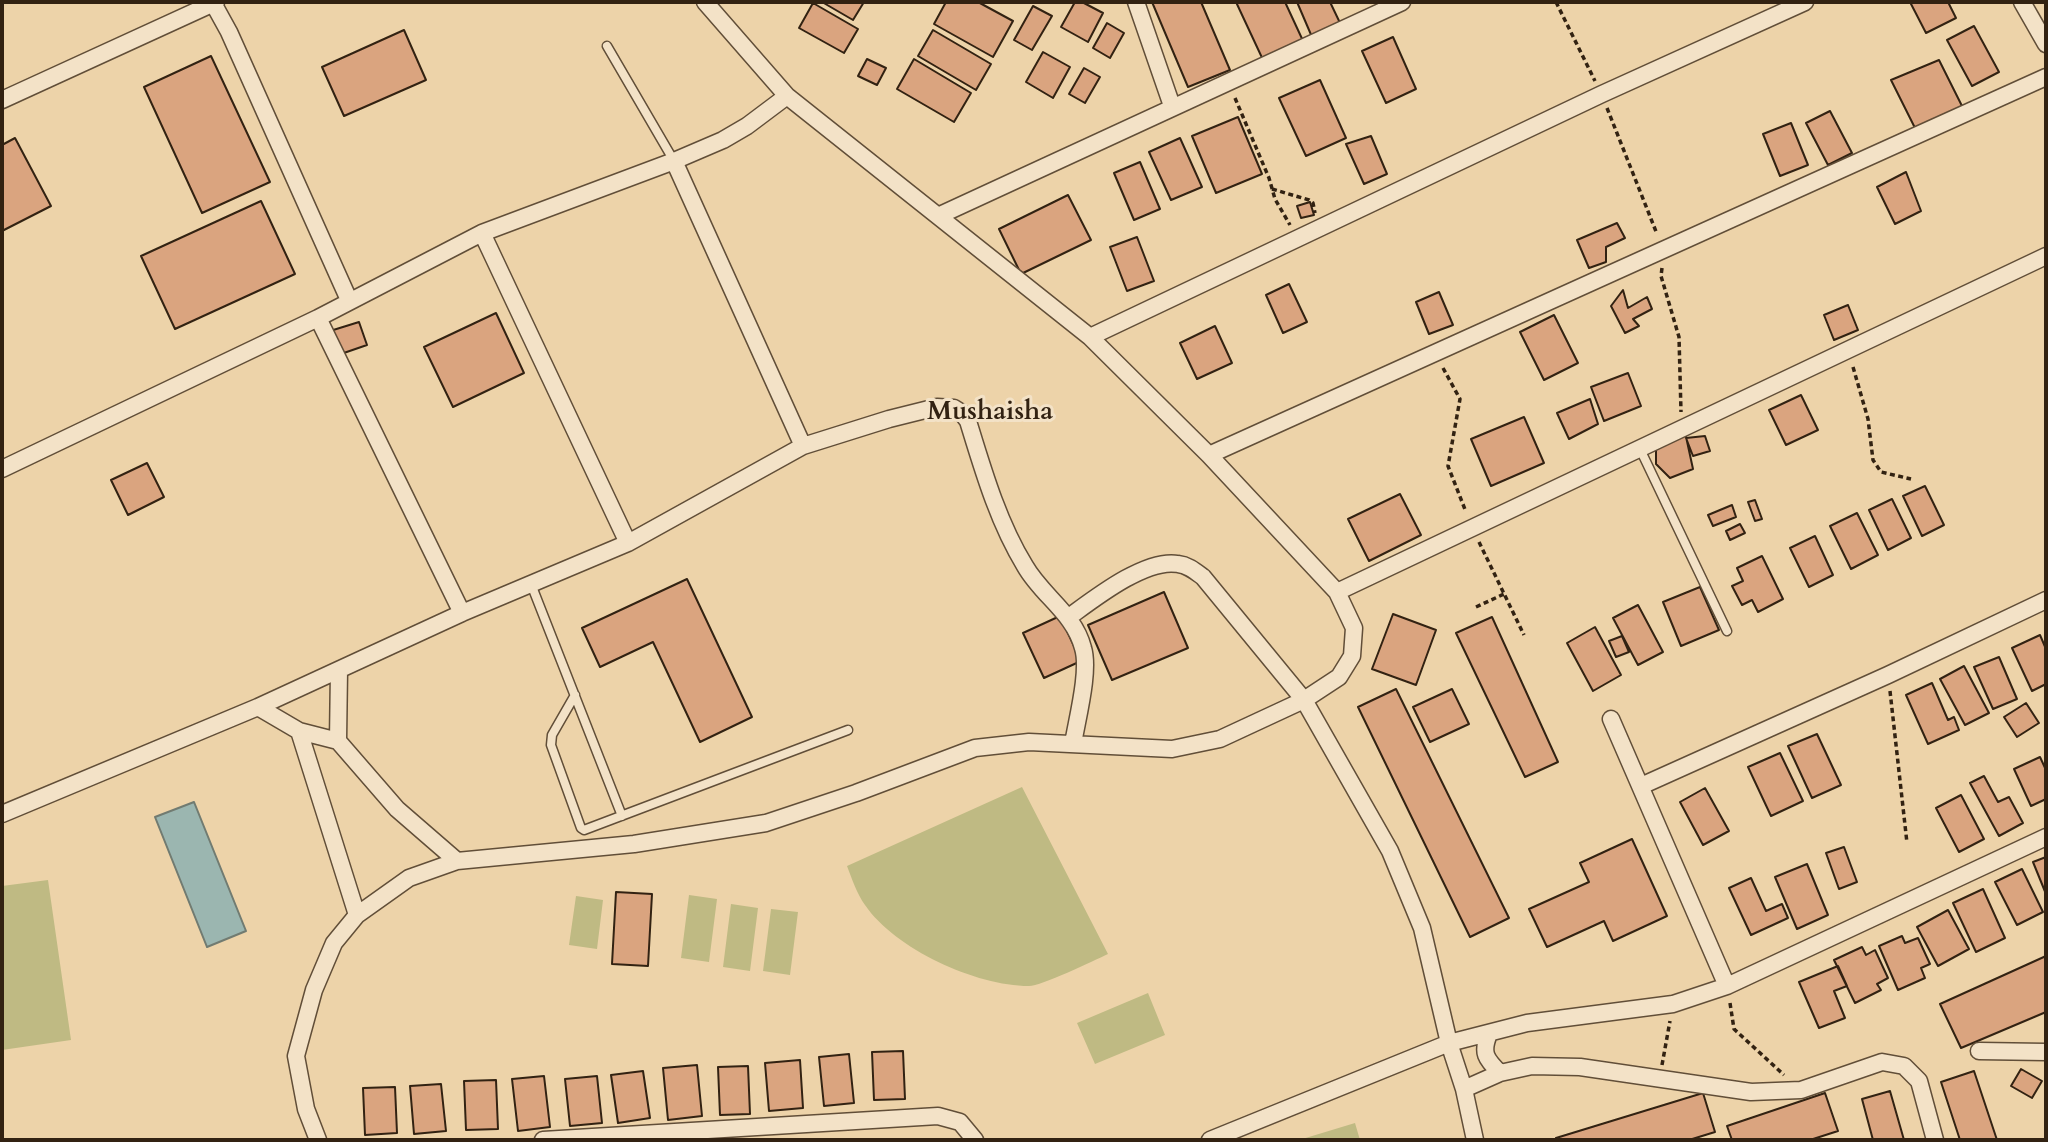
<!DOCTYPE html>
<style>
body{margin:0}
#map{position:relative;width:2048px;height:1142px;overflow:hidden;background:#edd3a9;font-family:Cardo,serif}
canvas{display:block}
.frame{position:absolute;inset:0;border:4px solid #322212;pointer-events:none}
</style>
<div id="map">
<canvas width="2048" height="1142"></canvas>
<div class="frame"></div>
</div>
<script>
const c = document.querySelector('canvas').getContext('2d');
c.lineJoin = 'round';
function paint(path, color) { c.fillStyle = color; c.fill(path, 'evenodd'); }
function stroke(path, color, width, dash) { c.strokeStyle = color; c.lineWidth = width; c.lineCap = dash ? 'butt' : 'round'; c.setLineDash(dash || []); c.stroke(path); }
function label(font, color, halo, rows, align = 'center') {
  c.font = font + ' Cardo,serif'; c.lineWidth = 6; c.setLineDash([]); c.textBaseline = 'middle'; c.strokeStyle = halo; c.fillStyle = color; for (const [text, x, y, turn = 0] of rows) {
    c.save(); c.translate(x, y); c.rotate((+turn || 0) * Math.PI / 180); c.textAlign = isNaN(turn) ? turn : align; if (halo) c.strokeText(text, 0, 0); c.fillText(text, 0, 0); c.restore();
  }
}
const green = new Path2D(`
 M1022 787 1108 954C1093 961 1041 986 1029 986 976 986 895 949 865 905 857 894 852 879 847 866Z
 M48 880 71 1040 2 1050V886Z
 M689 895 717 899 709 962 681 958Z
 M576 896 603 900 597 949 569 945Z
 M731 904 758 908 750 971 723 967Z
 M771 909 798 912 790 975 763 971Z
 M1148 993 1165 1035 1095 1064 1077 1023Z
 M1355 1123 1360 1140H1299Z`);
const water = new Path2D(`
 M194 802 246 931 207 947 155 817Z`);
const building = new Path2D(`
 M822 2H864L853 20Z
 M946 2H978L1013 21 993 57 934 24Z
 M1075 2H1082L1103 13 1088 42 1061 27Z
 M1152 2H1201L1230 70 1188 87Z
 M1236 2H1285L1304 43 1264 62Z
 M1297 2H1330L1341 25 1312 37Z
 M1910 2H1948L1956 18 1926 33Z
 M813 3 858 29 844 53 799 28Z
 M1033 6 1052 16 1032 50 1014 40Z
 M1107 23 1124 33 1110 58 1093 48Z
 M1974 26 1999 72 1972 86 1947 40Z
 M404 30 426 80 344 116 322 67Z
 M933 30 991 64 976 90 918 56Z
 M1393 37 1416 89 1386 103 1362 51Z
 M1043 52 1070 67 1053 98 1026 82Z
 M211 56 270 182 202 213 144 87Z
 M867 59 886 68 877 85 858 76Z
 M914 59 971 93 954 122 897 89Z
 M1939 60 1963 108 1915 128 1891 80Z
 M1084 68 1100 77 1085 103 1069 94Z
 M1320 80 1346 138 1306 156 1279 98Z
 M1830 111 1852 153 1828 165 1806 123Z
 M1238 117 1262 174 1216 193 1192 136Z
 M1791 123 1808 165 1780 176 1763 134Z
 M1371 136 1387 174 1364 184 1346 144Z
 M15 138 51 206 2 231V145Z
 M1180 138 1202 187 1171 200 1149 152Z
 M1140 162 1160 209 1134 220 1114 173Z
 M1906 172 1921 211 1895 224 1877 187Z
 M1068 195 1091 240 1021 274 999 229Z
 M261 201 295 274 175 329 141 256Z
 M1310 202 1314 215 1301 218 1297 206Z
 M1617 223 1625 238 1606 247V262L1589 268 1577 240Z
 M1137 237 1154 281 1127 291 1110 247Z
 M1289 284 1307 322 1283 333 1266 295Z
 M1623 290 1628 308 1647 297 1652 309 1633 319 1639 326 1625 333 1611 306Z
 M1439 292 1453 325 1429 334 1416 302Z
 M1848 305 1858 330 1834 340 1824 315Z
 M496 313 524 373 453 407 424 347Z
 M1554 315 1578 363 1544 380 1520 332Z
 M359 322 367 345 338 355 330 331Z
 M1215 326 1232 363 1197 379 1180 343Z
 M1628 373 1641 406 1604 421 1591 387Z
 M1801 395 1818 430 1786 445 1769 410Z
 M1590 399 1598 424 1569 439 1557 413Z
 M1524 417 1544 463 1491 486 1471 439Z
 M1685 432 1693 469 1670 478 1656 464V445Z
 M1705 436 1710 451 1693 456 1686 438Z
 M147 463 164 497 128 515 111 480Z
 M1925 486 1944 525 1922 536 1903 496Z
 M1400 494 1421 535 1369 561 1348 519Z
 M1892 499 1911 538 1888 550 1869 510Z
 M1755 500 1762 519 1755 521 1748 502Z
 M1732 505 1736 517 1713 526 1708 515Z
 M1857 513 1878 555 1851 569 1830 526Z
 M1740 524 1745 533 1730 540 1726 531Z
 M1815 536 1833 575 1809 587 1790 548Z
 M1762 556 1783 599 1758 612 1752 600 1742 605 1732 586 1743 581 1737 568Z
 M687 579 752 717 700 742 653 642 600 667 582 628Z
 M1700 587 1719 630 1681 646 1663 602Z
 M1164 592 1188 648 1112 680 1088 625Z
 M1638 605 1663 652 1638 665 1613 618Z
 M1393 614 1436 630 1416 685 1372 669Z
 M1060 616 1081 661 1044 678 1023 633Z
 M1492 617 1558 762 1525 777 1456 633Z
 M1595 627 1621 675 1593 691 1567 643Z
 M2040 635 2046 649V684L2032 691 2012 648Z
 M1622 636 1629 652 1616 657 1609 641Z
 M1999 657 2017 699 1993 709 1974 667Z
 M1964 666 1989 713 1965 725 1940 679Z
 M1932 683 1948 720 1954 717 1959 730 1928 744 1906 695Z
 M1396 689 1509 918 1470 937 1358 707Z
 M1452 689 1469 724 1430 742 1413 707Z
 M2026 703 2039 723 2017 737 2004 717Z
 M1817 734 1841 785 1812 798 1788 746Z
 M1780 753 1803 801 1771 816 1748 767Z
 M2040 757 2046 770V799L2031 806 2014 769Z
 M1984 776 1998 802 2009 797 2023 823 1999 836 1970 783Z
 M1705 788 1729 831 1703 845 1680 802Z
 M1961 795 1984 839 1959 852 1936 808Z
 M1632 839 1667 916 1613 941 1604 921 1547 947 1529 909 1589 882 1580 863Z
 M1844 847 1857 882 1839 889 1826 853Z
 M2046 857V894L2033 862Z
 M1807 864 1828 915 1797 929 1775 877Z
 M2022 869 2043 912 2017 925 1995 882Z
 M1751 878 1766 911 1782 904 1788 918 1751 935 1729 888Z
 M1983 889 2005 938 1976 952 1953 903Z
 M616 892 652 894 648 966 612 964Z
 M1948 910 1969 949 1938 966 1917 927Z
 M1902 936 1905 943 1918 938 1930 964 1921 968 1925 978 1898 990 1879 946Z
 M1862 947 1866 955 1875 950 1888 978 1877 984 1881 990 1855 1003 1834 960Z
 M2046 956V1012L1961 1048 1940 1004Z
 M1838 966 1847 986 1834 991 1845 1018 1819 1028 1799 982Z
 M903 1051 905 1099 874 1100 872 1052Z
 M849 1054 854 1103 824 1106 819 1057Z
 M800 1060 803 1108 769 1111 765 1063Z
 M697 1065 702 1116 668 1120 663 1068Z
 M748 1066 750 1114 720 1115 718 1067Z
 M2021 1069 2042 1081 2032 1098 2011 1086Z
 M643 1071 650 1118 618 1123 611 1075Z
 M1974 1071 1997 1140H1960L1941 1082Z
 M544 1076 550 1127 518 1131 512 1079Z
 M597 1076 602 1123 570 1126 565 1079Z
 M496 1080 498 1129 466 1130 464 1081Z
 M441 1084 446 1131 414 1134 410 1086Z
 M395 1087 397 1133 365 1135 363 1088Z
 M1890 1091 1904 1140H1873L1862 1099Z
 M1703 1093 1715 1132 1689 1140H1557L1556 1138Z
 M1825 1093 1838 1131 1810 1140H1732L1727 1126Z`);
const path = new Path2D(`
 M1556 2 1595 81
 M1235 98 1269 178 1275 199 1290 225
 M1607 108 1657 234
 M1272 189 1309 200 1313 203 1315 213
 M1662 268 1661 276 1679 337 1681 412
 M1853 367 1868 419 1873 460 1881 472 1911 479
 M1443 368 1460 399 1448 466 1466 512
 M1479 542 1524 635
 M1476 607 1504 594
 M1890 691 1907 843
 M1730 1003 1734 1029 1784 1075
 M1662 1065 1670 1021`);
const lane = new Path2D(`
 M607 46 674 161
 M1640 449 1727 631
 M531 584 622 816
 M575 695 552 735 551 745 581 828 584 830 848 730`);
const street = new Path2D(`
 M1136 2 1172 106
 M2022 2 2046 44
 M213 3 229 32 349 300
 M2 100 216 2
 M674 161 803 446
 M938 216C1092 144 1247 74 1402 2
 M482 233 628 543
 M318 318 462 613
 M1090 337 1602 94 1805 2
 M1209 455 2046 77
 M2 469 318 318 482 233 674 161 723 140 747 126 787 96
 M1337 592 2046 256
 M1069 617C1095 598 1146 558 1178 564 1188 565 1195 571 1203 577L1304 700 1390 851 1422 928 1449 1043 1464 1089 1475 1140
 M258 707 299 731 338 741 397 809 457 861
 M1611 719 1727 986
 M299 731 357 915
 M338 741 339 670
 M1641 786 1888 675 2046 600
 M2 814 258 707 462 613 628 543 803 446 889 419 937 407 954 408 962 413 968 421C983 470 998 522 1025 566 1042 596 1074 613 1083 648 1090 671 1077 719 1073 744
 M1489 1034C1481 1053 1486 1059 1500 1073
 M1979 1051 2046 1052
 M1464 1089 1500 1073 1532 1066 1580 1067 1751 1092 1801 1090 1882 1062 1904 1066 1919 1081 1935 1140
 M318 1140 306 1109 296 1056 314 990 334 943 357 915 409 878 457 861 634 844 766 823 856 793 975 748 1029 742 1172 749 1220 739 1304 700 1339 677 1352 656 1354 628 1337 592 1209 455 1090 337 787 96 705 2
 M543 1140 938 1116 960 1122 975 1140
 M1210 1140 1449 1043 1527 1023 1673 1004 1727 986 2046 837`);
const neighbourhoodNames = [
 ["Mushaisha",990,413]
];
paint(green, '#bfba83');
paint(water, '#9bb6b0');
stroke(water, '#717b71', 2);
paint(building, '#daa47f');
stroke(building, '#322212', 2);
stroke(lane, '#614e38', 11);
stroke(street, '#614e38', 19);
stroke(path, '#322212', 3.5, [5, 3.5]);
stroke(lane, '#f3e2c7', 8);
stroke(street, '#f3e2c7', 16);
label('bold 26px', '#322212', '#f3e2c7', neighbourhoodNames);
</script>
